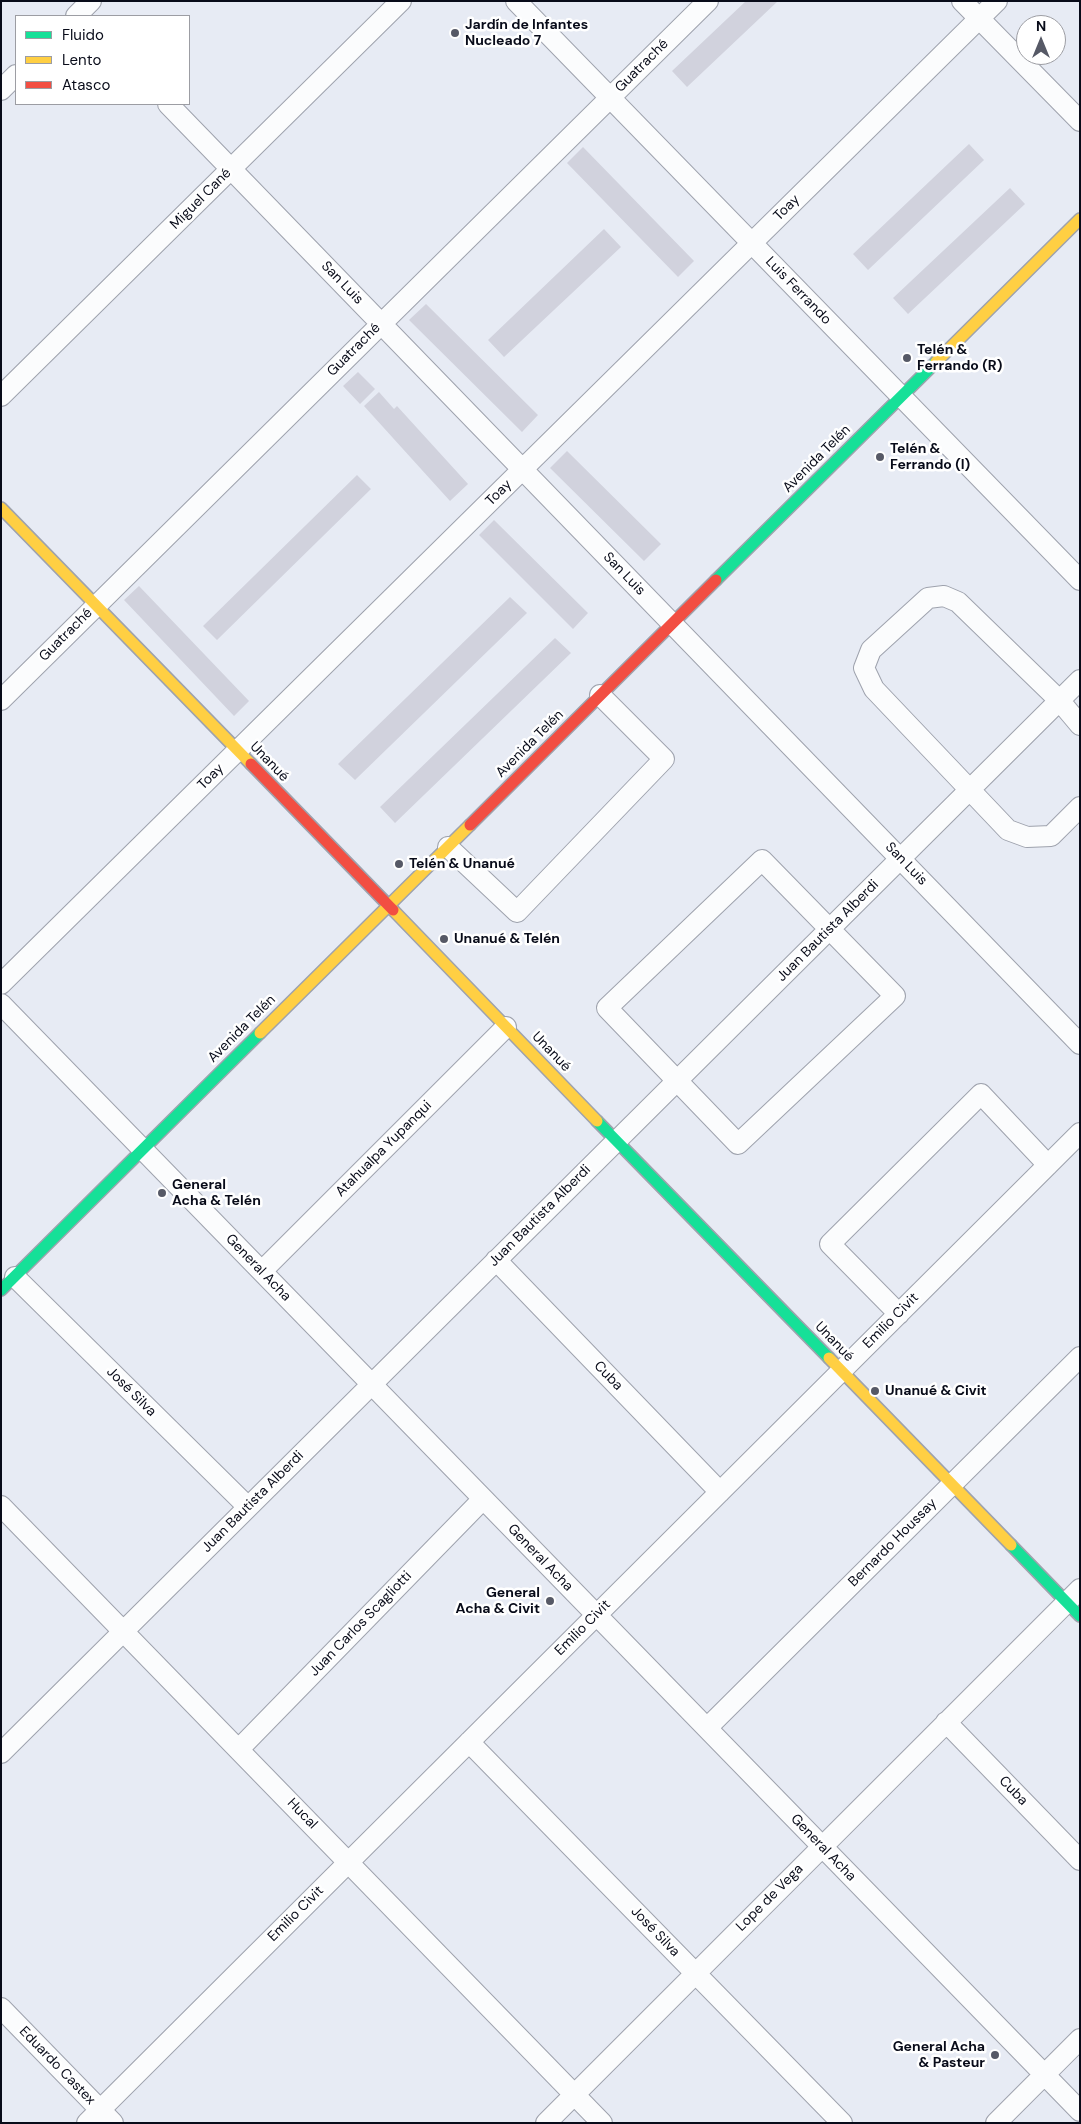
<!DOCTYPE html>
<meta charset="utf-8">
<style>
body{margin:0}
#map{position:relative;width:1081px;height:2124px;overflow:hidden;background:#e7ebf4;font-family:"DM Sans",sans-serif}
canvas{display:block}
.frame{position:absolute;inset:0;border:2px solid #080b19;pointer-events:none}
.legend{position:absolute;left:15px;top:15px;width:175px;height:90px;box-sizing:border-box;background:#fff;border:1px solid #9c9da3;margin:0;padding:6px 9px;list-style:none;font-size:15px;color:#080b19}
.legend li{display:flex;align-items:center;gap:10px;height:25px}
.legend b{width:25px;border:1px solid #9c9da3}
.north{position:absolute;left:1016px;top:15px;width:50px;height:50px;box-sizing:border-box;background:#fff;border:1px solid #9c9da3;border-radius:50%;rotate:0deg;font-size:14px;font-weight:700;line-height:20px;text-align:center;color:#080b19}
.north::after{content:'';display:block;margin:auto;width:18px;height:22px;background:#565966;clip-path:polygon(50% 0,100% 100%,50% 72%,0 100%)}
</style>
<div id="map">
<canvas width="1081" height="2124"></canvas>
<div class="frame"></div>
<ul class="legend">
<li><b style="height:6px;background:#16e098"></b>Fluido</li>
<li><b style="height:6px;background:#ffcf43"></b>Lento</li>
<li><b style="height:6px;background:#f24e42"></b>Atasco</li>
</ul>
<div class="north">N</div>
</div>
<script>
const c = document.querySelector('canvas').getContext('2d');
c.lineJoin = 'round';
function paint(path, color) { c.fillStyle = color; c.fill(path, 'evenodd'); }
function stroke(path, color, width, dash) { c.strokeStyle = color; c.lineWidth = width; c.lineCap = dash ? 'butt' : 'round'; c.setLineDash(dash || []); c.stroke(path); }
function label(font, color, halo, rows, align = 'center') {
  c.font = font + ' "DM Sans",sans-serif'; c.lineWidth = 5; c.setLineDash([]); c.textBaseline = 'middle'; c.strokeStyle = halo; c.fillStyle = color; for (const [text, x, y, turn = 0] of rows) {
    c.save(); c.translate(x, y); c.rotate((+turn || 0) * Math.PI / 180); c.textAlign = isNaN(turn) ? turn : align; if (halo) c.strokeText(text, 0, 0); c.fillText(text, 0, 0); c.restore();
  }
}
const building = new Path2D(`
 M746 1H778L687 87 672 71Z
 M969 144 984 160 868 270 853 254Z
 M583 147 694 261 678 277 567 163Z
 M1010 188 1025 204 908 314 893 298Z
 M604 229 621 247 504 357 488 340Z
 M426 304 538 415 522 432 409 320Z
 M358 372 375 389 360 404 343 386Z
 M379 392 394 409 397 406 468 484 450 501 364 406Z
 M567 451 661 544 644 561 550 468Z
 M357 475 371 489 217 640 203 626Z
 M494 520 588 613 573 629 479 535Z
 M139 586 249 701 234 716 124 600Z
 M510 597 527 613 355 780 338 764Z
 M555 638 571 653 395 823 380 807Z`);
const street = new Path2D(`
 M516 1 1080 580
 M962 1 1080 121
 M76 16 91 1
 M1 90 16 75
 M168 104 1080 1044
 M1 396 401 1
 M1 700 708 1
 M1080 725 1059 700 958 602 944 596 928 598 871 650 864 668 874 689 1008 830 1027 837 1051 836 1080 807
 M448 847 517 912 664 759 600 695
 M762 860 895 996 738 1144 607 1008Z
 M1 984 997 1
 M1 1004 1080 2111
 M496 1260 720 1492
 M262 1271 506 1027
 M15 1277 248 1507
 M899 1314 830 1244 981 1094 1048 1165
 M1 1506 602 2123
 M946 1722 1080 1860
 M707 1728 1080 1357
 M469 1742 842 2123
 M239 1749 483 1499
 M1 1753 1080 680
 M1 2008 113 2123
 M87 2123 1080 1133
 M546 2123 1080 1589
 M996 2123 1080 2039`);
const fast = new Path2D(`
 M716 580 936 362
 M597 1121 829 1358
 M1 1290 260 1033
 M1011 1545 1080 1616`);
const slow = new Path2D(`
 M936 362 1080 219
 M1 508 251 764
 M393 910 597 1121
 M260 1033 470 825
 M829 1358 1011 1545`);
const jam = new Path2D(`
 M251 764 393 910
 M470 825 716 580`);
const markers = [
 [455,33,5,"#565966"],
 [907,358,5,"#565966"],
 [880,457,5,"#565966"],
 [399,864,5,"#565966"],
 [444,939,5,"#565966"],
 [162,1193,5,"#565966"],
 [875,1391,5,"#565966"],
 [550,1601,5,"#565966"],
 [995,2055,5,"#565966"]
];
const poiNames = [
 ["Jardín de Infantes",465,25],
 ["Nucleado 7",465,41],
 ["Telén &",917,350],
 ["Ferrando (R)",917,366],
 ["Telén &",890,449],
 ["Ferrando (I)",890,465],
 ["Telén & Unanué",409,864],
 ["Unanué & Telén",454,939],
 ["General",172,1185],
 ["Acha & Telén",172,1201],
 ["Unanué & Civit",885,1391],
 ["General",540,1593,"right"],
 ["Acha & Civit",540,1609,"right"],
 ["General Acha",985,2047,"right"],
 ["& Pasteur",985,2063,"right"]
];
const streetNames = [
 ["Guatraché",642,66,-45],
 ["Miguel Cané",201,199,-45],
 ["Toay",787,208,-45],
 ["San Luis",342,283,46],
 ["Luis Ferrando",798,291,46],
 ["Guatraché",354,350,-45],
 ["Avenida Telén",817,459,-45],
 ["Toay",499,493,-45],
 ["San Luis",624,574,46],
 ["Guatraché",66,635,-45],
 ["Avenida Telén",530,744,-45],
 ["Unanué",269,762,46],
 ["Toay",211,777,-45],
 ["San Luis",906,864,46],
 ["Juan Bautista Alberdi",828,931,-45],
 ["Avenida Telén",242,1029,-45],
 ["Unanué",551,1052,46],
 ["Atahualpa Yupanqui",384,1149,-45],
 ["Juan Bautista Alberdi",540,1216,-45],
 ["General Acha",258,1268,46],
 ["Emilio Civit",891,1321,-45],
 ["Unanué",834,1342,46],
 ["Cuba",608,1376,46],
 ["José Silva",131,1392,45],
 ["Juan Bautista Alberdi",253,1502,-45],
 ["Bernardo Houssay",893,1543,-45],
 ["General Acha",540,1558,46],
 ["Juan Carlos Scagliotti",361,1624,-46],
 ["Emilio Civit",583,1628,-45],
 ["Cuba",1013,1791,46],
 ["Hucal",302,1814,46],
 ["General Acha",823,1848,46],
 ["Lope de Vega",770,1898,-45],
 ["Emilio Civit",296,1914,-45],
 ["José Silva",655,1932,46],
 ["Eduardo Castex",57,2066,46]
];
paint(building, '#d1d2dd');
stroke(street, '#9ea2ad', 22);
stroke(fast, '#9ea2ad', 14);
stroke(slow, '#9ea2ad', 14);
stroke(jam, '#9ea2ad', 14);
stroke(street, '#fbfcfd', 20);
stroke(fast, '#16e098', 11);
stroke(slow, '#ffcf43', 11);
stroke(jam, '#f24e42', 11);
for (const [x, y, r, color] of markers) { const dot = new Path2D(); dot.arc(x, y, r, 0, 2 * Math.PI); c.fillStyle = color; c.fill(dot); stroke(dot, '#fff', 2); }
label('bold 14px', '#080b19', '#fff', poiNames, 'left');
label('14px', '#080b19', '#fff', streetNames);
</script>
